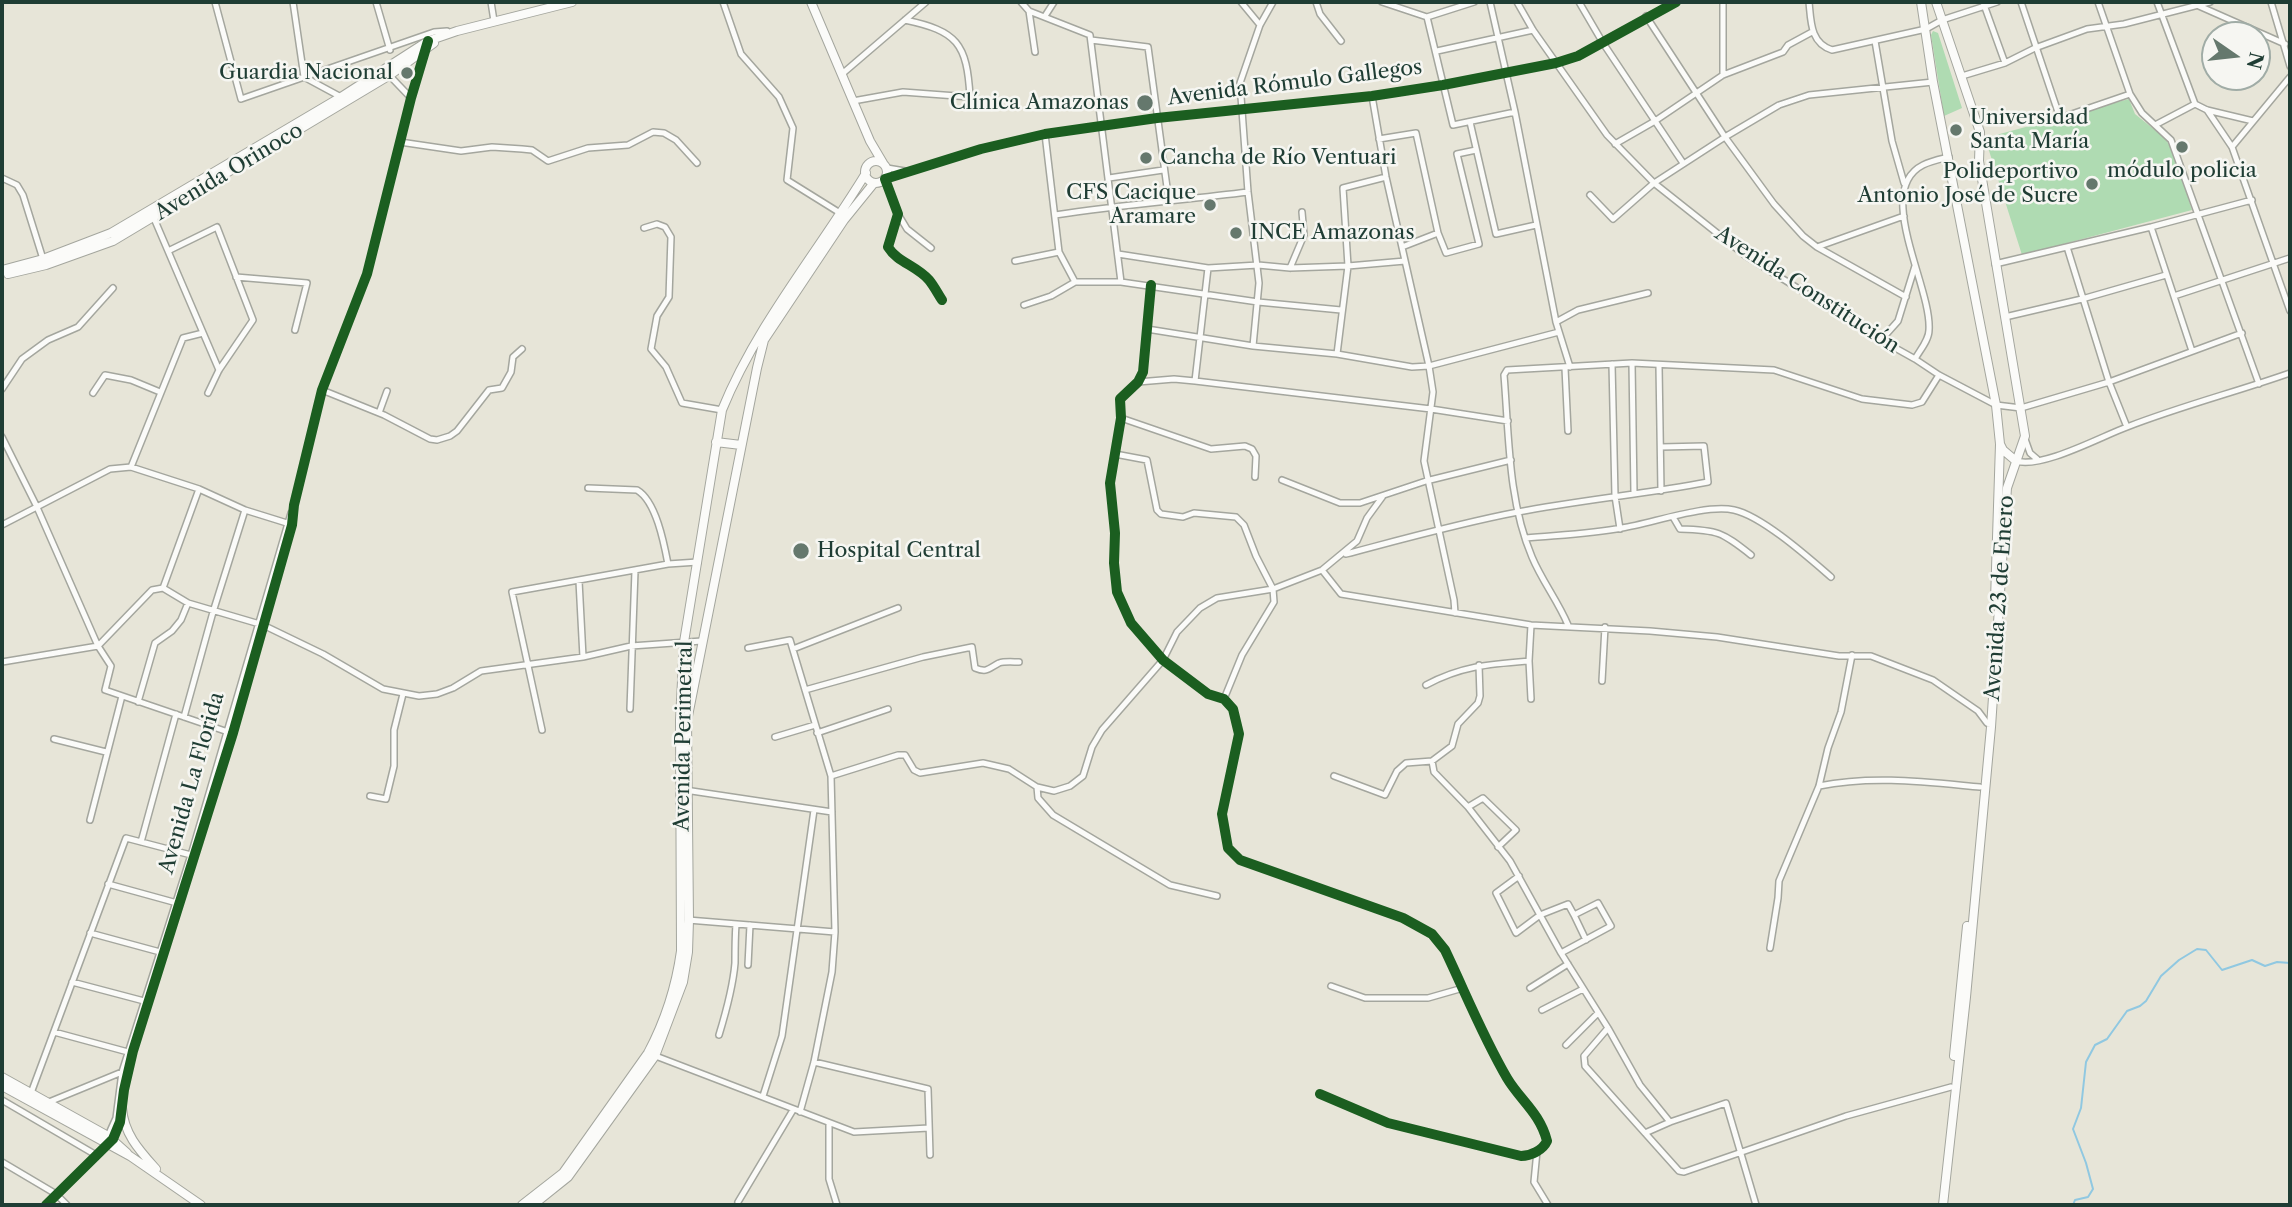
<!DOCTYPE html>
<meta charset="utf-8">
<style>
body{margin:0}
#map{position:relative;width:2292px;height:1207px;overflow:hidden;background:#e7e5d8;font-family:"Libre Caslon Text",serif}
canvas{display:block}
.frame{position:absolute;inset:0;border:4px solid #1f3d34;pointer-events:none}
.north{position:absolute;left:2201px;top:21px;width:70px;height:70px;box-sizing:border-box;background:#f6f6f2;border:2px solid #a0aca6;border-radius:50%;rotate:104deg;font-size:19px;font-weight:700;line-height:28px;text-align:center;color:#1f3d34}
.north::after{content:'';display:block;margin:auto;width:24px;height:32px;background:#65786d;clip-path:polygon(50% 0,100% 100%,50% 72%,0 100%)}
</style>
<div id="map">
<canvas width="2292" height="1207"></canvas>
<div class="frame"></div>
<div class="north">N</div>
</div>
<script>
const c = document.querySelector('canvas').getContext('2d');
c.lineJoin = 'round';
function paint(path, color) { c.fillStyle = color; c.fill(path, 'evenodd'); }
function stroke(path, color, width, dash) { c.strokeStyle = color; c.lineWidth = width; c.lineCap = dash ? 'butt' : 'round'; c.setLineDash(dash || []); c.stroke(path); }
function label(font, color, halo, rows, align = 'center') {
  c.font = font + ' "Libre Caslon Text",serif'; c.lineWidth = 5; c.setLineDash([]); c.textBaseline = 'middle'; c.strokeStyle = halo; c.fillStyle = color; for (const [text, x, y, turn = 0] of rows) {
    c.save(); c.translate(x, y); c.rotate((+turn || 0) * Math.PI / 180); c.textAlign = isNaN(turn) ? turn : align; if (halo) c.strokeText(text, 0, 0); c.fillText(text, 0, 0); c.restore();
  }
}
const green = new Path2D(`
 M1933 31 1938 33 1962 108 1944 116 1931 35Z
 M2129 99 2135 114 2166 139 2175 157 2192 210 2022 255 1985 138Z`);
const stream = new Path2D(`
 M2073 1205 2075 1200 2088 1197 2093 1189 2086 1163 2073 1129 2081 1108 2086 1062 2095 1045 2107 1039 2127 1011 2140 1006 2146 1001 2161 976 2179 960 2197 949 2206 950 2222 970 2252 960 2265 966 2277 962 2290 963`);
const street = new Path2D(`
 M215 2 241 99 434 32 447 31
 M293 2 304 77 341 97
 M376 2 390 50
 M491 2 494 21
 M723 2 741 54 779 97 793 128 787 180 840 213
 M1021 2 1029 11 1090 35 1121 282
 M1241 2 1260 25
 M1316 2 1320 14 1341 41
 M1382 2 1427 17 1474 2
 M1490 2 1515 112 1556 322 1570 367
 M1517 2 1533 30 1607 135 1654 183 1746 256 1881 340 1915 359 1939 375 1996 405 2021 408 2109 382 2242 333
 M1579 2 1603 43 1683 163
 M1723 2V75
 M1809 2C1811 21 1810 43 1832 50L1926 29 1942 20 1997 2
 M1983 2 2005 63
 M2021 2 2060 118 2130 94
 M2098 2 2130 94 2142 113 2171 140 2259 384
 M2157 2 2195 104 2207 110 2253 121
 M2271 2 2290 66
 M2199 6 2285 44
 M1029 11 1035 52
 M1045 16 1054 2
 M1646 16 1725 137 1774 204 1803 236 1817 247 1906 297
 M1427 17 1453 125 1515 112
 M1091 40 1148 47 1169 202
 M1875 41 1892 141 1904 183
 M1437 51 1533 30
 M842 74 926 2
 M389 75 411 98
 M1962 76 2005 63 2035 48 2087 29 2124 24 2210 2
 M1372 96 1386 177 1429 366 1433 392 1424 461 1454 600 1455 613
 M853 101 903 92 970 97C967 43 957 31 905 20
 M2207 110 2232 147 2290 311
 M1470 122 1496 234 1536 225
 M2157 124 2195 104
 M1045 134 1059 252 1075 282
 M1379 139 1416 133 1438 233 1402 247
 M400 142 461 151 492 147 522 149 532 150 548 161 588 148 628 145 653 132 664 133 676 140 697 163
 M1615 144 1655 121 1723 75 1783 52 1788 45 1812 32
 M2232 147 2290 77
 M887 168 905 171
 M2 178 17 185 23 195 43 259
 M1109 178 1163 170
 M1590 195 1613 219 1654 183 1725 137 1779 105 1809 95 1933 82
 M898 214 907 229 931 248
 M1055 215C1119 205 1184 200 1248 192
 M153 216 219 370
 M2151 227 2192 351
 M644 228 657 224 665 227 671 237 669 297 657 316 651 349 666 367 682 403 722 410
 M1438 233 1446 253 1479 244 1457 154 1476 150
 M1817 247 1904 216
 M2067 247 2109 382 2127 427
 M168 251 217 227 253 320 219 370 208 393
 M1118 254 1208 268 1258 265 1290 268 1348 266 1405 261
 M1015 261 1059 252
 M1995 264 2151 227 2252 200
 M1290 268 1304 235 1302 212
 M236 277 307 283 295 330
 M1151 285 1143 372 1138 382 1120 399 1121 418 1110 483 1115 533 1114 563 1117 592 1131 623 1163 660 1208 694 1224 699 1233 709 1239 734 1222 814 1228 848 1240 860 1403 918 1432 934 1445 950C1465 992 1483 1037 1507 1078 1520 1100 1540 1113 1547 1141 1543 1150 1531 1156 1521 1156L1388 1123 1320 1094
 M2174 296 2290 258
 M942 300C938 294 934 286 929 280 917 266 897 262 888 247L898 214 885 179 981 149 1045 134 1157 118 1372 96 1443 85 1556 63 1578 56 1676 2
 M1024 305 1051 296 1075 282H1121L1258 302 1341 310
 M2005 317 2082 299 2166 275
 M1556 322 1578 310 1648 293
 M1147 329 1253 346 1337 354 1412 367 1429 366 1559 332
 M1881 340 1898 321 1915 266
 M1253 346 1259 283 1248 192 1240 83 1260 25 1273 2
 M1337 354 1348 266 1343 188 1386 177
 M1915 359C1920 350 1929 340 1929 330 1932 287 1873 190 1923 165 1931 161 1941 159 1949 157
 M1632 363 1634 493
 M1612 364 1615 496 1620 529
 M1659 366 1661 491
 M1565 368 1568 431
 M1195 381 1208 268
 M1138 382 1174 379 1195 381 1431 409 1508 421
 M2 389 22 359 48 340 78 327 113 288
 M322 390 384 415 430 439 437 440 450 436 457 431 489 390 502 388 511 372 513 357 522 349
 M93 393 105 375 131 380 160 392
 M379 413 387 391
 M1121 418 1211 449 1245 446 1252 449 1256 456 1255 477
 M2 437 36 505 98 646 111 666 105 690 228 732
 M2025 439 2030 453 2037 459
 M1115 454 1147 460 1157 510 1161 514 1183 517 1194 513 1236 517 1244 525 1256 556 1273 589 1274 602 1242 655 1224 699
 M2016 461C2042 469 2102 436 2127 427 2181 406 2236 392 2290 373
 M131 467 183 338 203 333
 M1282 480 1340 503H1360L1426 481 1511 460
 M588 488 637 490C656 501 664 543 668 564
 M1673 517 1680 529C1718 530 1722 532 1751 555
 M2 525 110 469 131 467 199 489 245 510 290 524
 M1526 538C1558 535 1591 534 1622 528 1653 523 1705 504 1734 510 1762 516 1809 558 1831 577
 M1346 554C1403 539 1460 523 1518 512 1581 500 1645 494 1708 482L1704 446 1661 447
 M1322 570 1341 594 1531 625 1650 631 1717 637 1839 656H1871L1933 680 1978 711 1987 723
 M579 581 583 657
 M163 588 199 489
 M1568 625C1558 601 1542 581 1532 557 1508 501 1509 435 1504 375L1507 370 1632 363 1774 370 1862 399 1912 405 1922 402 1939 375
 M748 648 790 640 831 776 835 932 832 972 814 1062 800 1112
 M793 649 898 608
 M2 662 98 646 152 590 163 588 188 603 263 625 323 654 383 689 419 696 437 694 453 688 481 671 583 657 631 646 702 641
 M1479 665 1480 696 1478 703 1458 724 1452 746 1432 761 1434 772 1468 807 1510 861 1561 953 1608 1028 1640 1085 1670 1122
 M1602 681 1605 627
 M1426 685C1461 666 1490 664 1529 661
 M805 690 923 657 972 647 975 668C987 673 988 669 999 663 1005 661 1013 662 1019 662
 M1531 699 1529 661 1531 625
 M138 702 155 643 172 631 181 620 188 603
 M630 709 635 571
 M184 717 213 612 245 510
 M542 730 512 592 668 564 698 562
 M817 733 888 709
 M775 737 815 725
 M54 739 106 752
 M831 776 898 755H905L914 770 920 773 983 763 1009 769 1037 787 1054 791 1070 786 1083 776 1092 747 1102 730 1163 660 1177 632 1200 608 1217 598 1273 589 1322 570 1357 541 1367 518 1383 496
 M1334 776 1385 795 1397 771 1406 763 1432 761
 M1819 786C1873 775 1926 782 1980 787
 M1037 787 1038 798 1053 815 1170 885 1217 896
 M685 790 832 812
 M370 796 386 799 394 766V730L403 694
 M1468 807 1483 798 1516 830 1498 847
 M90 820 122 696
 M141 842 176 714
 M1519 876 1496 893 1516 933 1540 915 1568 904 1574 915 1598 903 1611 926 1561 953
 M108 884 177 903
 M1574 915 1586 940
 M688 920 835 932
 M90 933 160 952
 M1770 948 1778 898 1779 881 1819 786 1828 748 1841 712 1852 655
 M748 965 750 925
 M72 982 144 1001
 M1331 986 1365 998H1428L1463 988
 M1530 988 1568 964
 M1542 1010 1583 989
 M1608 1028 1584 1056 1585 1066 1679 1171 1684 1172 1846 1116 1951 1087
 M54 1032 128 1052
 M719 1035C726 1012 733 987 735 963 735 950 735 938 736 924
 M1566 1045 1598 1013
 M653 1055 854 1132 929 1128
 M814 1062 928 1089 930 1155
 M31 1093 126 838 191 855
 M763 1096 782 1036 814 810
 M2 1100 96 1155
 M49 1102 122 1072
 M829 1124V1179L837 1205
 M1645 1133 1670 1122 1726 1103 1756 1205
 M107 1138 116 1118 122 1072 191 855 291 513
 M1537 1151 1534 1182 1548 1205
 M2 1162 56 1194 67 1205
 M738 1202 793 1110
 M46 1205 113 1139 120 1122 124 1090 133 1051 233 733 292 525 294 505 322 390 367 274 411 98 425 50`);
const secondary = new Path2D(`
 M811 2 870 141 883 163
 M1921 2 1933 82 1996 405 2000 444 1995 600
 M1936 2 1980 132 1979 161 2025 436 2007 488 1991 727 1966 997 1943 1205
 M865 172a11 11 0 1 1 22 0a11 11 0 1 1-22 0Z
 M2 270 43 259 111 233 341 97 428 41 457 31 572 2
 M8 274 46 265 113 241 390 75 434 43
 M716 442 741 445
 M2000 444 2003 450 2016 461
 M1954 1056 1967 926
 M2 1077 108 1136 127 1153
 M2 1086 130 1156 201 1205
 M122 1108C124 1134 139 1150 156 1169
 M522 1205 563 1173 648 1053C665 1021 676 987 681 951L680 720 684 642 722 410C757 324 818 252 866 173
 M533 1205 568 1177 655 1056 683 982 688 952 689 920 687 721 757 368 764 340 844 220 874 183`);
const cycleway = new Path2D(`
 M1151 285 1143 372 1138 382 1120 399 1121 418 1110 483 1115 533 1114 563 1117 592 1131 623 1163 660 1208 694 1224 699 1233 709 1239 734 1222 814 1228 848 1240 860 1403 918 1432 934 1445 950C1465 992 1483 1037 1507 1078 1520 1100 1540 1113 1547 1141 1543 1150 1531 1156 1521 1156L1388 1123 1320 1094
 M942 300C938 294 934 286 929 280 917 266 897 262 888 247L898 214 885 179 981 149 1045 134 1157 118 1372 96 1443 85 1556 63 1578 56 1676 2
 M46 1205 113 1139 120 1122 124 1090 133 1051 233 733 292 525 294 505 322 390 367 274 411 98 428 41`);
const markers = [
 [407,73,7,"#65786d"],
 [1145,103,9,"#65786d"],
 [1956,130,7,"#65786d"],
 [2182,147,7,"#65786d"],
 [1146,158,7,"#65786d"],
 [2092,184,7,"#65786d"],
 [1210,205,7,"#65786d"],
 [1236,233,7,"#65786d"],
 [801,551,9,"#65786d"]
];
const poiNames = [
 ["Guardia Nacional",393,73],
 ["Clínica Amazonas",1129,103],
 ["Universidad",1970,118,"left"],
 ["Santa María",1970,142,"left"],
 ["Cancha de Río Ventuari",1160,158,"left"],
 ["módulo policia",2182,171,"center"],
 ["Polideportivo",2078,172],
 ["Antonio José de Sucre",2078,196],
 ["CFS Cacique",1196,193],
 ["Aramare",1196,217],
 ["INCE Amazonas",1250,233,"left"],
 ["Hospital Central",817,551,"left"]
];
const streetNames = [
 ["Avenida Rómulo Gallegos",1295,83,-7],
 ["Avenida Orinoco",229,172,-31],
 ["Avenida Constitución",1807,290,33],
 ["Avenida 23 de Enero",2000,598,-86],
 ["Avenida Perimetral",684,736,-89],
 ["Avenida La Florida",192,783,-74]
];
paint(green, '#afdbb2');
stroke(stream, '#90c8e1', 2);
stroke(street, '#a4a69e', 8);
stroke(secondary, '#a4a69e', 10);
stroke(street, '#fbfbf9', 5);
stroke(secondary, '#fbfbf9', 8);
stroke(cycleway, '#1b5e20', 10);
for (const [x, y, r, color] of markers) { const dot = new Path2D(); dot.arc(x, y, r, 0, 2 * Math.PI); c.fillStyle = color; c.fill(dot); stroke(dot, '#f6f6f2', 2.5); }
label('21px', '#1f3d34', '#f6f6f2', poiNames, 'right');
label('21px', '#1f3d34', '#f6f6f2', streetNames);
</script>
